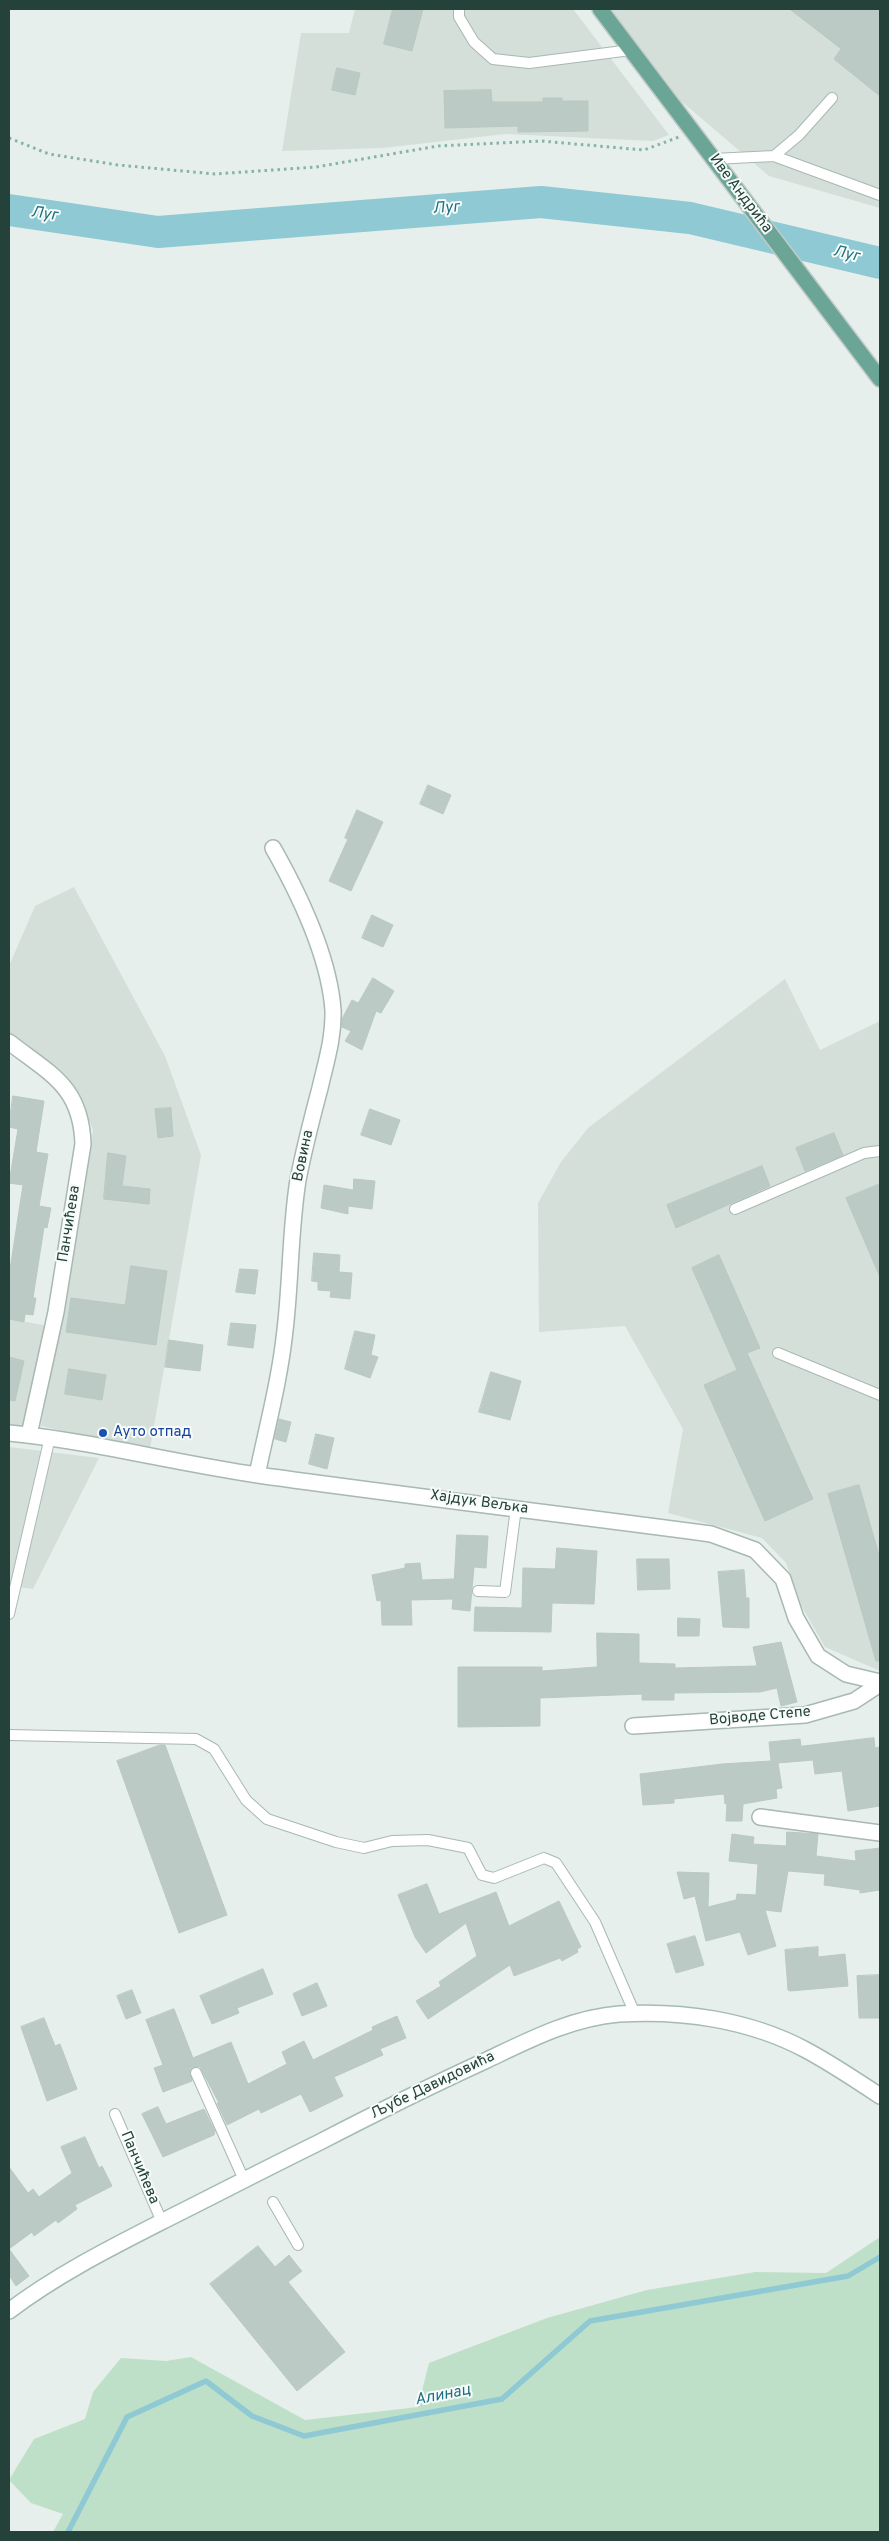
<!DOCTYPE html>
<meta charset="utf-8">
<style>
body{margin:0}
#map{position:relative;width:889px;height:2541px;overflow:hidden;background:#e6efeb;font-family:Overpass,sans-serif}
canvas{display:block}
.frame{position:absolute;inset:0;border:10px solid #24423a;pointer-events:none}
</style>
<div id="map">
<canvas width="889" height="2541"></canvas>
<div class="frame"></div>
</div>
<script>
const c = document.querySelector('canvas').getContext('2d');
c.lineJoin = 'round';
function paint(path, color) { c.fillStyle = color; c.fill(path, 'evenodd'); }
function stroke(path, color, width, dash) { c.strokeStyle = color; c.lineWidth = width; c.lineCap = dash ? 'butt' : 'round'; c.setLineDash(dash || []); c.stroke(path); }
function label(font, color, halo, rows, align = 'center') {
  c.font = font + ' Overpass,sans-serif'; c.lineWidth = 4; c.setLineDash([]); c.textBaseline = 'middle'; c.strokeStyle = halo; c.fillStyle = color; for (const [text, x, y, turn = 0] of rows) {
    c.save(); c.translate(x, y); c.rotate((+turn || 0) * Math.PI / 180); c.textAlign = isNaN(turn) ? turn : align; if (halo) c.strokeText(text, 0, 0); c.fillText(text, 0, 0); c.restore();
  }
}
const built = new Path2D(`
 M355 9H573L669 135 653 141 505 134 383 148 282 151 301 33H349Z
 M611 9H880V208L769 176 681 101Z
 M74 887 165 1056 201 1155 150 1449 41 1426 85 1190 93 1130 80 1097 62 1077 9 1036V966L35 906Z
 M785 979 820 1050 880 1021V1671L825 1647 802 1607 786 1563 762 1538 668 1513 683 1429 625 1326 539 1332 538 1203 561 1162 588 1128Z
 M9 1319 49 1326 24 1428 9 1427Z
 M9 1447 99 1458 33 1589 9 1586Z`);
const green = new Path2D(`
 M880 2237V2532H53L63 2514 31 2503 9 2480 34 2439 85 2419 93 2392 121 2358 166 2361 191 2357 305 2420 418 2407 429 2363 547 2318 647 2290 755 2272 826 2273Z`);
const stream = new Path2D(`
 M68 2532 127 2417 206 2381 252 2416 304 2436 502 2399 590 2321 848 2276 880 2257`);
const river = new Path2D(`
 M9 210 158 232 541 202 690 218 880 263`);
const building = new Path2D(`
 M393 9H423L412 51 384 44Z
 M790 9H880V96L834 59 841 49Z
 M337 68 360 73 355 95 332 90Z
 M491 90 492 102H543V98H562V101H588V131L518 132V126L445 128 444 91Z
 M428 785 451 795 443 814 420 804Z
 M357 810 383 822 351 891 329 881 348 839 345 838Z
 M372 915 393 925 383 947 362 938Z
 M373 978 394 991 381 1013 376 1011 362 1050 345 1041 351 1031 342 1027V1019L352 1000 358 1003Z
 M13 1096 44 1101 36 1152 48 1154 39 1206 51 1208 47 1228 44 1227 33 1298H36L33 1315 25 1314 24 1322 9 1319V1276L23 1185 9 1183 18 1129 9 1127Z
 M171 1108 173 1136 158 1138 155 1109Z
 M370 1109 400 1120 391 1145 361 1135Z
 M834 1133 843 1155 805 1171 796 1148Z
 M108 1153 126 1156 122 1186 150 1189 149 1204 104 1199Z
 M762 1166 770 1186 676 1228 667 1205Z
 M354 1179 375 1181 372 1209 348 1206V1214L321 1208 324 1185 353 1190Z
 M880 1184V1277L846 1198Z
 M314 1253 340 1255 339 1272 352 1273 350 1299 330 1297 331 1291 318 1290V1282L312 1281Z
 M719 1255 760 1348 747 1353 813 1499 765 1521 704 1385 737 1370 692 1268Z
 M131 1266 167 1271 156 1345 66 1332 71 1298 125 1305Z
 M240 1269 258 1270 255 1294 236 1292Z
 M231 1323 256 1325 253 1348 228 1345Z
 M355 1331 375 1335 371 1355 378 1357 370 1378 345 1369Z
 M169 1340 203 1345 200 1371 165 1367Z
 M9 1357 24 1361 15 1401 9 1400Z
 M69 1369 106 1375 102 1400 65 1394Z
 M491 1372 521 1381 510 1420 479 1412Z
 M279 1419 291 1422 286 1442 275 1439Z
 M316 1434 334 1438 327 1469 309 1464Z
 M859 1485 880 1559V1661H876L828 1494Z
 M457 1535 488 1536 486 1568 474 1567 470 1611 452 1609 453 1599 411 1600 412 1625H382L381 1600 377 1601 372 1575 405 1568V1564L420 1563 422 1580 454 1579Z
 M557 1548 597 1551 594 1604 552 1603 551 1632 474 1631 475 1607 522 1608 523 1568 555 1569Z
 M637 1559H669L670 1589 638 1590Z
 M744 1570 746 1598H749V1628L723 1627 718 1572Z
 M678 1618 700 1619 699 1636H678Z
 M597 1633 639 1634V1663L675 1664V1668L757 1666 753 1647 781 1642 797 1702 781 1706 777 1688 760 1692 674 1693V1700H642V1694L540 1698V1726L458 1727V1667H542V1671L597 1667Z
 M874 1738 875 1748 880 1747V1806L848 1811 842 1771 815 1774 813 1760 778 1763 782 1788 776 1789 777 1798 743 1804 742 1821H726L727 1803 725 1804 724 1794 674 1799V1803L643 1805 640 1774 722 1764 771 1761 769 1742 800 1739 801 1746Z
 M160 1745H165L227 1915 179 1933 117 1761Z
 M787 1832 818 1834 816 1856 856 1861 855 1851 880 1848V1890L860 1893V1890L824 1885 825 1874 788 1871 781 1912 765 1910 776 1946 748 1955 740 1932 706 1941 695 1896 684 1899 677 1872 709 1873 708 1907 736 1900 737 1894 756 1895 758 1864 729 1861 732 1834 754 1837 753 1844 786 1846Z
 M427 1884 439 1914 496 1892 509 1926 559 1901 581 1947 577 1949 578 1952 562 1961 560 1958 514 1976 510 1965 428 2019 416 2001 441 1986 439 1982 477 1956 466 1923 426 1953 415 1937 398 1895Z
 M695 1936 704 1965 676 1973 667 1944Z
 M818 1947V1957L845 1954 848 1986 790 1991 788 1990 785 1950Z
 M263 1969 273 1994 237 2008 239 2013 212 2024 200 1996Z
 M880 1975V2018H859L857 1976Z
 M317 1983 327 2006 302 2016 293 1994Z
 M132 1990 141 2013 126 2019 117 1996Z
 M174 2009 193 2058 231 2042 248 2084 287 2064 282 2052 304 2041 313 2060 373 2030 372 2027 397 2016 406 2038 380 2049 383 2055 334 2077 343 2096 310 2112 301 2094 261 2113 259 2109 227 2125 217 2103H219L200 2067H194L190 2069 192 2081 163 2092 154 2068 163 2065 146 2020Z
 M44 2018 55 2046 60 2044 77 2089 47 2101 21 2027Z
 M158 2107 166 2124 204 2109 215 2131 214 2135 163 2157 142 2114Z
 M85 2137 99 2168 102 2166 112 2186 75 2205 77 2209 58 2223 56 2220 34 2236 32 2232 9 2249V2167L28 2193 33 2189 39 2197 72 2173 61 2147Z
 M258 2246 275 2267 289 2255 300 2269 302 2271 288 2282 345 2352 297 2391 210 2284Z
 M9 2249 29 2276 16 2286 9 2275Z`);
const path = new Path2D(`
 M9 138 49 154 118 165 215 174 316 167 438 146 541 141 644 150 679 137`);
const lane = new Path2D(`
 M459 9V17L474 42 493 59 529 63 631 50
 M774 156 880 195
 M713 159 774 156 799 135 832 98
 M735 1209 864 1153 880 1151
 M778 1353 880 1395
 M478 1591 505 1592 516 1508
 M9 1614 50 1437
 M9 1735 196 1739 214 1749 246 1800 267 1819 336 1842 364 1848 392 1841 428 1840 468 1848 482 1875 494 1878 544 1858 556 1863 595 1922 635 2014
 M196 2073 244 2180
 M115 2114 162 2222
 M273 2202 298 2245`);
const street = new Path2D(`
 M9 1042C50 1074 81 1086 83 1144L56 1312 29 1435
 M9 1433C92 1441 174 1463 258 1475 408 1496 560 1514 711 1534L755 1550 783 1579 796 1618 818 1656 846 1674 880 1682
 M257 1475C267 1427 280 1379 285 1330 291 1280 290 1230 298 1180 304 1149 312 1118 320 1088 326 1062 334 1037 333 1010 329 956 299 894 273 848
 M633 1726 805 1715 854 1701 880 1684
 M760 1817 880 1833`);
const secondary = new Path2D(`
 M9 2311C58 2274 112 2247 167 2219 217 2194 267 2168 318 2143 374 2114 430 2086 487 2060 529 2040 571 2018 619 2014 682 2010 750 2020 806 2050 832 2064 856 2080 880 2096`);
const primary = new Path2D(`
 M600 9 880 379`);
const markers = [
 [103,1433,5,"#1a4fb4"]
];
const streetNames = [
 ["Иве Андрића",740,194,53],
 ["Вовина",304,1156,-78],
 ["Панчићева",70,1224,-81],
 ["Хајдук Вељка",479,1503,8],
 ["Војводе Степе",760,1717,-5],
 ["Љубе Давидовића",433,2086,-26],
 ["Панчићева",139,2168,67]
];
const transitNames = [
 ["Ауто отпад",113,1433]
];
const waterNames = [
 ["Луг",446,209,-4],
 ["Луг",44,215,8],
 ["Луг",846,255,13],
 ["Алинац",443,2396,-11]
];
paint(built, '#d4dfda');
paint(green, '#bfe0c8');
stroke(stream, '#8ec9d4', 5.5);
stroke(river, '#8ec9d4', 32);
paint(building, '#bbcac4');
stroke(building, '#b8c9c2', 1);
stroke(lane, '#a8b8b2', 12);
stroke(street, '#a8b8b2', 18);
stroke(secondary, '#a4bbb3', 18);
stroke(primary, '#c2cac8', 18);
stroke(path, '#86b3a5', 3, [2.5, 4]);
stroke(lane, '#fff', 10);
stroke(street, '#fff', 15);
stroke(secondary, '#fff', 15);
stroke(primary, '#6aa596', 15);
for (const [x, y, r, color] of markers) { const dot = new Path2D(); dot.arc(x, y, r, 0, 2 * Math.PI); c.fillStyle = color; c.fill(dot); stroke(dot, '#f7fbf9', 2); }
label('15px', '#24423a', '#f7fbf9', streetNames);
label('15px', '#164399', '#f7fbf9', transitNames, 'left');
label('italic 16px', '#1c6f80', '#f7fbf9', waterNames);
</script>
